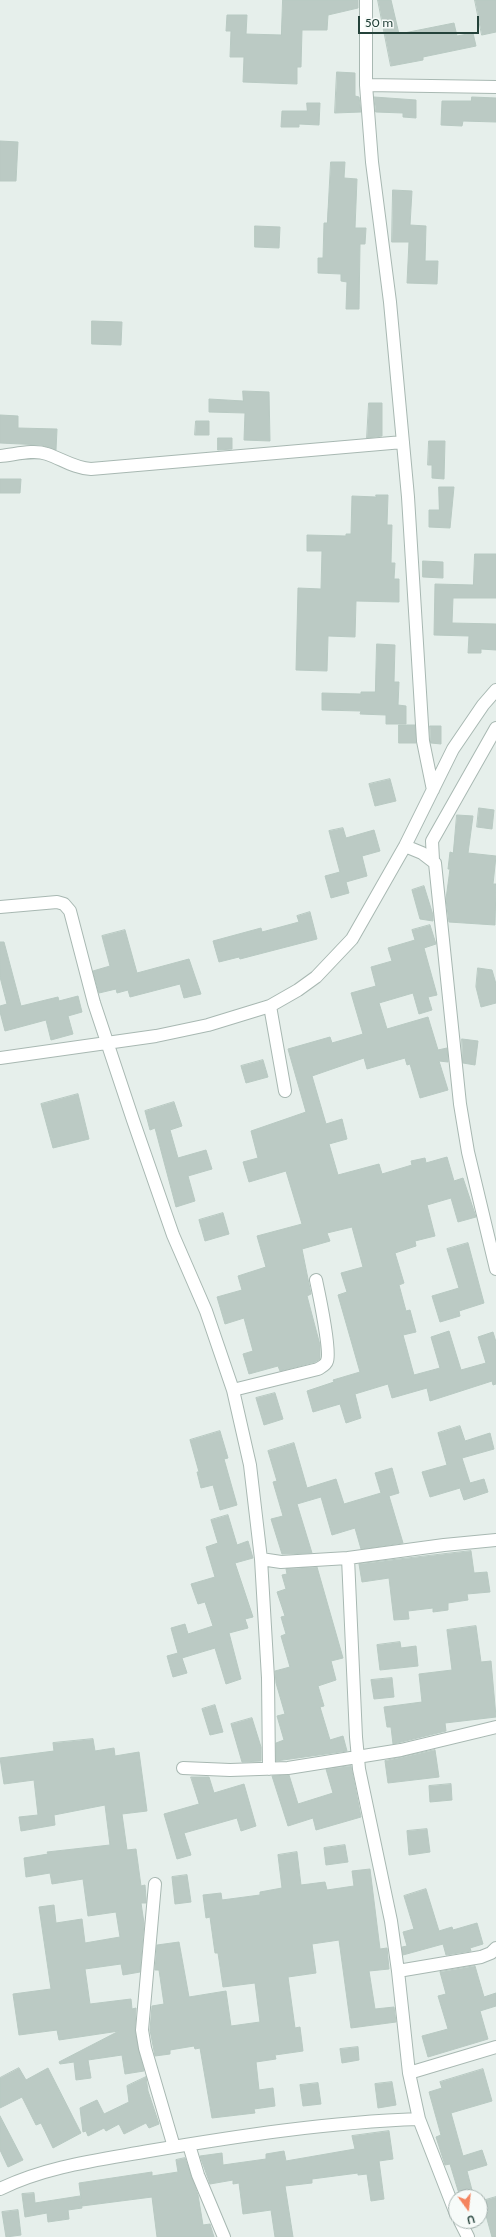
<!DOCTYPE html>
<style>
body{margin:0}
#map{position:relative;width:496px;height:2237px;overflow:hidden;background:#e6efeb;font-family:Cabin,sans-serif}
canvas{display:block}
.north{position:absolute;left:448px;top:2189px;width:40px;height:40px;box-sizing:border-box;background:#f7fbf9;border:1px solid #a3b1ad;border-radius:50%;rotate:165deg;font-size:11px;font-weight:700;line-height:16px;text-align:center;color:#24423a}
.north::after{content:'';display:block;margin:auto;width:14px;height:18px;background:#f4845f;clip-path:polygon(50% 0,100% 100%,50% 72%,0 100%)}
.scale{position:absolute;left:358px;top:16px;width:121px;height:18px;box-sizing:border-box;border:2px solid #24423a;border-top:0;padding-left:5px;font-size:12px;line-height:14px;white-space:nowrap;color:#24423a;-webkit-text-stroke:3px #f7fbf9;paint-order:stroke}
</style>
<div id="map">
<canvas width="496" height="2237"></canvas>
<div class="north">U</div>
<div class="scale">50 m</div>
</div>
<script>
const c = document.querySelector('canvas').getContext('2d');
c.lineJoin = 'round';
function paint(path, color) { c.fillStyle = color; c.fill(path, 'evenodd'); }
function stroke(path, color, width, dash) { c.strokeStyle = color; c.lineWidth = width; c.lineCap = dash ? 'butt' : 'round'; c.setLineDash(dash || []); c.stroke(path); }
const building = new Path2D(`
 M283 0H358V8L328 15 327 30H302L301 67H297V84L243 82 244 57H230L231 31H226L227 15H247L246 34 281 35Z
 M378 0H391L399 34 454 23 457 36 473 33 476 46 423 57V60L391 66Z
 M475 0H496V32L482 35Z
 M337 72 355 73V96L359 97 361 112 335 113Z
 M374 97 416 100V118L403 117V113L376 112Z
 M472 97 496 98V122L463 121 462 126 441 125 442 101H471Z
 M307 103H320L319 125 299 124V127H281L282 111H307Z
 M0 141 18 142 16 181H0Z
 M331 162H345L344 178 357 179 355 228H366L365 244H360L359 309H346L347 282 341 281V274L318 273V258H323L324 223H327Z
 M393 190 412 191 410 225 426 226 425 261H438L437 284 407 283 409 242H392Z
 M255 226 280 227 279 248 255 247Z
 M92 321 122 322 121 345 92 344Z
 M243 391 269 392 270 441 244 440 245 413 209 412V399L243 401Z
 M369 403H382V436L367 438Z
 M0 415 18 416V428L57 429 56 450 42 445 0 443Z
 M196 421H209V435H195Z
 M218 438H232V449L218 450Z
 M429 441H445L444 479 432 478V465H428Z
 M0 479H21L20 493H0Z
 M439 487H454L450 528 429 527V510H439Z
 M376 495H388L387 525H392L391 563H395L394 579H399V602L356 601 355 637 328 636 327 671 296 670 298 588 321 589 322 551H307V535L346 536V534H351L352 496 376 497Z
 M475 554H496V598H453L452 623 496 624V650L481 649V653H468L469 636 434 635 435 584 473 585Z
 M423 561 443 562V578L423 577Z
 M377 644 395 645 394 682H399L398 705 406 706V724H386V715L360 714 361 711 322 710V693L361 694V692H375Z
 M399 725H415L416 743H399Z
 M430 726H441V744L431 743Z
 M390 779 396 801 375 806 369 784Z
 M479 808 494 810 492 829 477 827Z
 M457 815 473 816 468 853 496 856 493 884H496L495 925 449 922 446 899 450 869H448L450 852 453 853Z
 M343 828 346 838 374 830 380 851 362 856 367 876 346 882 349 893 331 898 325 876 340 872 329 831Z
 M424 886 433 915V921L420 919 412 890Z
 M310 912 317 939 240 959 239 957 219 962 213 941 261 928 262 932 299 922 297 916Z
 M430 925 436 944 424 948 437 995 428 997 432 1010 419 1014 413 993 379 1003 387 1029 428 1017 438 1050 447 1048 448 1062 439 1061 448 1090 420 1098 410 1064 407 1065 405 1058 367 1069 364 1058 312 1076 326 1124 342 1119 347 1139 329 1144 338 1175 379 1164 382 1174 412 1165 411 1161 425 1158 426 1163 447 1157 454 1181 463 1178 476 1217 458 1222 451 1198 427 1205 435 1236 415 1241 416 1246 395 1253 404 1283 399 1285 406 1311 410 1310 416 1332 403 1335 414 1375 440 1368 431 1337 449 1331 461 1370 486 1363 478 1337 493 1332 496 1342V1384L493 1385 492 1381 430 1401 427 1388 392 1398 388 1384 355 1394 361 1418 346 1423 340 1404 313 1412 307 1391 334 1382 333 1380 360 1372 338 1295 347 1292 341 1273 363 1267 352 1227 327 1233 330 1241 302 1249 311 1294 307 1296 320 1345V1359L315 1362 280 1371 278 1366 249 1374 243 1354 253 1351 244 1318 225 1324 217 1297 242 1290 238 1276 266 1267 257 1236 302 1224 286 1171 249 1182 243 1162 258 1158 251 1131 306 1112 288 1049 330 1037 332 1043 363 1034 351 993 376 986 371 967 392 961 388 948 415 940 412 930Z
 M125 930 137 973 189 959 201 994 184 998 180 984 130 997 128 990 117 993 116 989 99 993 93 971 110 966 102 936Z
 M0 942H4L21 1006 58 997 59 1001 78 996 82 1012 68 1016 73 1034 51 1040 46 1020 5 1031 0 1012V1006L7 1004 0 977Z
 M478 968 492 970 496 984V1003L481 1007 476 987Z
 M462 1039 478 1041 475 1065 463 1063Z
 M263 1060 268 1077 246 1083 241 1066Z
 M78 1094 89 1139 53 1148 41 1104Z
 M174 1102 182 1126 170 1130 178 1158 206 1150 212 1169 188 1176 195 1201 176 1207 155 1128 150 1130 145 1111Z
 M223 1213 229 1234 205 1241 199 1220Z
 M468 1243 484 1303 459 1311 460 1316 440 1322 432 1296 459 1288 447 1249Z
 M275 1393 283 1419 264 1425 256 1398Z
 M460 1426 465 1441 490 1433 494 1449 462 1458 470 1483 484 1479 488 1492 464 1500 460 1488 430 1497 422 1472 447 1465 438 1433Z
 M220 1431 228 1458 224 1459 237 1505 220 1510 213 1485 201 1488 197 1472H199L190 1440Z
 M294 1443 307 1488 336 1479 344 1504 381 1493 375 1473 392 1468 399 1493 389 1496 403 1543 361 1549 355 1528 332 1535 321 1497 297 1504 312 1553 282 1554 271 1519 283 1516 273 1482 277 1481 268 1451Z
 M228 1515 237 1545 248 1541 253 1558 235 1563 253 1617 245 1619 248 1628 229 1633 241 1679 226 1684 215 1648 182 1658 187 1673 173 1677 167 1656 178 1653 171 1628 185 1624 188 1634 213 1626 205 1602 198 1604 191 1584 215 1577 206 1547 218 1543 211 1520Z
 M471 1551 474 1573 487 1572 490 1592 467 1594 468 1600 448 1603V1610L433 1612V1608L408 1611 409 1619 394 1620 389 1578 362 1582 359 1564Z
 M317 1567 343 1658 331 1661 336 1680 318 1686 324 1706 320 1707 330 1740 343 1736 347 1751 276 1761V1743L284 1740 277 1716 285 1714 276 1683 275 1671 290 1667 281 1636 286 1634 281 1617 285 1616 277 1592 286 1589 282 1575 287 1574 286 1569Z
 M476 1626 481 1662 491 1661 496 1717 445 1723 446 1731 393 1744 391 1727H387L384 1707 422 1702 419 1674 452 1670 447 1630Z
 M400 1642 401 1648 416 1646 418 1666 380 1670 377 1645Z
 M392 1678 394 1697 374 1699 371 1680Z
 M215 1705 223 1732 210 1735 202 1709Z
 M252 1718 261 1747V1761L242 1762 231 1724Z
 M93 1739 95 1751 114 1748 115 1756 139 1752 147 1811 122 1814 127 1850 136 1849 141 1886 145 1885 146 1898V1903H141L144 1923 140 1972 123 1975 121 1964 85 1969 90 2004 131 1999 132 2009 136 2008 135 2031 144 2071 125 2074 122 2055 88 2060 91 2078 76 2080 74 2062 60 2064 59 2062 119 2031 59 2040 57 2030 19 2035 13 1994 51 1989 39 1907 54 1905 56 1923 82 1919 85 1943 120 1937 116 1912 88 1916 83 1879 52 1884 50 1873 26 1877 24 1858 48 1854 47 1852 110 1845 105 1805 54 1815 55 1825 21 1831 19 1817 38 1815 34 1780 4 1784 0 1758 54 1751 53 1743Z
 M435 1750 439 1777 388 1783 385 1761Z
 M351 1766 361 1817 316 1830 313 1818 288 1826 272 1776 289 1775 298 1804 333 1793 326 1769Z
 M191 1777H209L214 1793 244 1784 256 1826 241 1831 237 1818 184 1833 191 1855 177 1859 164 1814 199 1804Z
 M451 1784 452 1800 430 1802 429 1786Z
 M427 1829 430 1852 409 1855 407 1831Z
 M345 1845 348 1862 326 1865 324 1848Z
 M297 1852 301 1885 325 1882 327 1890 354 1886 352 1871 370 1869 380 1949 387 1948 389 1969 369 1971 375 2009 394 2007 396 2022 351 2028 339 1940 312 1944 316 1973 288 1977 295 2028 300 2027 303 2051 275 2055 276 2059 256 2062 259 2090 273 2088 275 2106 254 2109 255 2113 212 2118 200 2048 195 2049 194 2046 170 2050V2054L155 2056 150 2030 152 2006 164 2004 159 1970H155L157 1945 179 1942 189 1997 226 1991 231 2026 260 2022 255 1983 223 1987 218 1953H215L210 1917 206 1918 203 1895 221 1893 222 1900 260 1895V1892L282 1888 278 1855Z
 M187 1875 191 1902 175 1904 172 1877Z
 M426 1889 439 1931 452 1927 453 1930 477 1923 483 1944 470 1948 471 1951 446 1955 443 1944 403 1955 402 1947 407 1946 403 1932 414 1929 404 1896Z
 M475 1966 484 1997 496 1993V2006L480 2011 488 2039 428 2057 422 2036 448 2029 438 1996 446 1994 440 1972Z
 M358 2047 359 2060 342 2063 340 2049Z
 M19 2068 26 2080 48 2068 81 2133 53 2148 41 2123 36 2125 22 2097 0 2108V2078Z
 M483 2069 492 2101 451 2113 463 2156 482 2150 487 2165 467 2171 473 2194 460 2197 450 2164 445 2165 436 2137 441 2135 429 2092 442 2088 440 2082Z
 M146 2077 148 2091 159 2124 149 2128 146 2123 124 2134 119 2124 106 2131 104 2128 88 2136 86 2131 83 2132 80 2108 97 2100 104 2114 129 2102 127 2086Z
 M392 2082 396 2105 378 2108 375 2084Z
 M318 2083 321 2104 303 2106 300 2085Z
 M0 2116 23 2160 8 2167 0 2150Z
 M389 2131 393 2159 379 2161 384 2199 371 2201 367 2174 358 2175V2173L312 2179V2183L285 2186 293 2237H275L271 2210 243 2214 239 2183 233 2184V2180L210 2184 200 2156 222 2153 223 2165 266 2159V2154L284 2151 286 2161 355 2149 352 2136Z
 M185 2158 198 2195 203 2225 210 2224 214 2237H157L152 2197 82 2206 79 2183 152 2172V2176L178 2172 176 2160Z
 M34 2193 35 2203 80 2196 82 2208 68 2210 69 2219 48 2222 47 2213 25 2217 22 2194Z
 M496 2197V2237H492L482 2201Z
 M18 2210 21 2235 6 2237 2 2212Z`);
const street = new Path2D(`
 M366 0V85L372 162 390 302 408 497 423 741 433 790
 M366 85 496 87
 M0 456C14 455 33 449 47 454 62 459 74 468 91 469L403 442
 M405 846 422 853 435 863 460 1104 468 1152 496 1269
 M433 860 432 841 496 728
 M0 907 57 902 64 904 70 911 94 1003 133 1120 173 1235 206 1311 233 1390 250 1465 261 1559 281 1562 348 1558 356 1737 359 1769 391 1921 398 1971 409 2073 419 2119 456 2214
 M270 1006 285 1091
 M0 1058 156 1036 208 1025 270 1006 298 990 316 977 352 939 405 846 453 749 483 705 496 690
 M233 1390 318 1369C321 1367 326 1365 327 1361 331 1352 319 1294 316 1280
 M348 1558 444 1545 496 1540
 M261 1559 268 1678 269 1769
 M183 1768 230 1770 288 1768 401 1750 496 1727
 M155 1884 142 2030 145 2048 174 2147
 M398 1971 481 1957 491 1953 496 1948
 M409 2073 496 2047
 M189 2145 198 2175 224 2237
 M0 2189C47 2166 99 2160 149 2151 238 2136 329 2122 419 2119
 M460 2221 468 2237`);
paint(building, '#bbcac4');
stroke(building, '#b8c9c2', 1);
stroke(street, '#a8b8b2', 14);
stroke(street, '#fff', 12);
</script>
